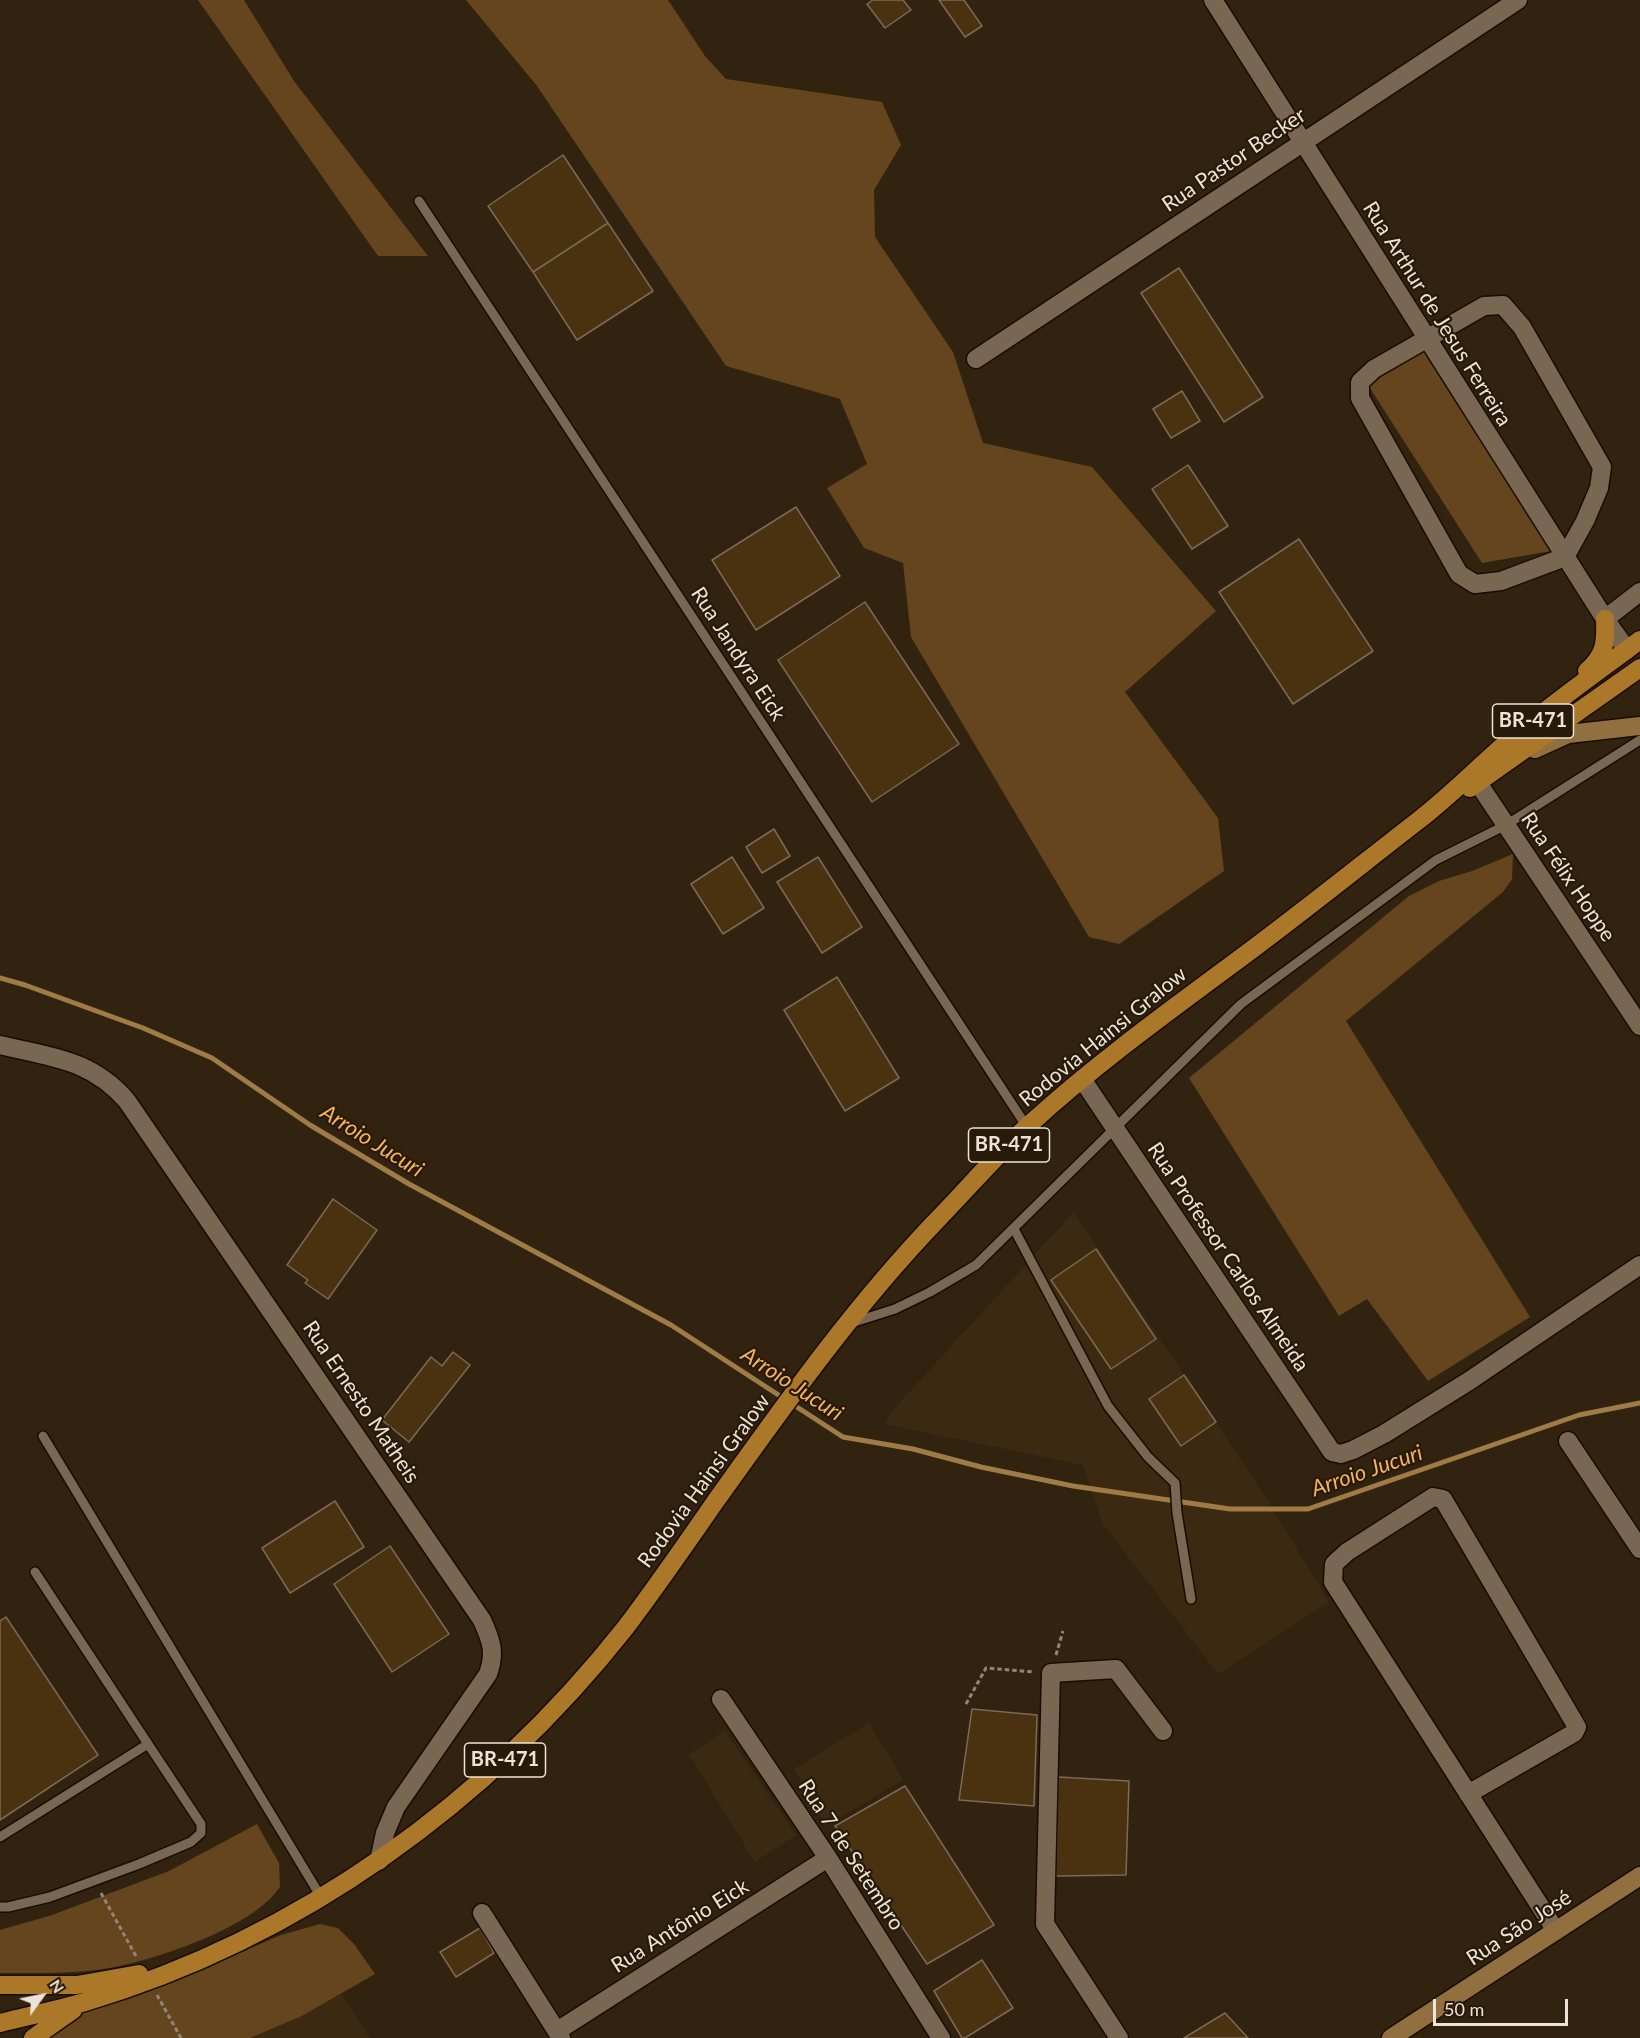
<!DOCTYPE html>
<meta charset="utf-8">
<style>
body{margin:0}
#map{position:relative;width:1640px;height:2038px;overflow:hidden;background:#322311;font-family:Lato,sans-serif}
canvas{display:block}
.north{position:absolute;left:12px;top:1966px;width:60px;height:60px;-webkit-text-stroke:4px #281a08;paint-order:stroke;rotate:57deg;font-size:16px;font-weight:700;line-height:24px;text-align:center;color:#ede3d8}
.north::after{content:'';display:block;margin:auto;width:21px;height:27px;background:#ede3d8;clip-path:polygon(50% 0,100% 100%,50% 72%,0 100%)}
.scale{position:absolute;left:1433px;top:1999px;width:135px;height:27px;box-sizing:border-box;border:3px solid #ede3d8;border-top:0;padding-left:8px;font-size:18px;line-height:21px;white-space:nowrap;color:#ede3d8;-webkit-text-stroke:4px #281a08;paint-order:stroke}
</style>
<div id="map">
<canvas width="1640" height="2038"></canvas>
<div class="north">N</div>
<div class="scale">50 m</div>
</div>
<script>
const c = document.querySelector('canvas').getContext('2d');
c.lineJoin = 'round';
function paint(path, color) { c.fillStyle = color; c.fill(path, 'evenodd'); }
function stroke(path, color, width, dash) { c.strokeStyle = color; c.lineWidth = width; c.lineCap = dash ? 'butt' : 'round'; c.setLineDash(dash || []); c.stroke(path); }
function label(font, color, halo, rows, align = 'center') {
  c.font = font + ' Lato,sans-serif'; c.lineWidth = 4.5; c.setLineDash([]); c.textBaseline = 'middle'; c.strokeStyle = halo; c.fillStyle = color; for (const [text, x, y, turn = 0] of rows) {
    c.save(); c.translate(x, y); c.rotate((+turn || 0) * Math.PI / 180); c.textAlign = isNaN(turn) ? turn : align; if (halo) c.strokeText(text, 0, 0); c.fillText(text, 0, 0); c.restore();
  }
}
const built = new Path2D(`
 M1074 1212 1258 1485 1329 1602 1218 1674 1103 1524 1083 1465 884 1424 901 1401Z
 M869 1723 903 1780 826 1826 794 1769Z
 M725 1731 796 1835 755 1862 689 1755Z
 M341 1994 370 2038H250L302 2016Z`);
const green = new Path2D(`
 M198 0H244L294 81 428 256H378Z
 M466 0H668L705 56 726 79 882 102 901 145 874 190 875 237 953 352 983 443 1092 467 1216 611 1125 692 1218 818 1224 871 1119 944 1089 937 911 637 903 563 864 548 827 488 867 464 840 399 726 366 537 86Z
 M1422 349 1551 551 1482 563 1368 385Z
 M1513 854 1512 879 1503 892 1346 1021 1530 1317 1428 1381 1367 1299 1339 1316 1189 1078 1409 896 1439 881 1472 871Z
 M257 1824 279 1863 280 1887C275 1893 270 1900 264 1904 229 1935 144 1964 97 1970 65 1974 32 1973 0 1973V1930L52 1915 169 1871Z
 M320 1924 338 1928 354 1944 375 1974 302 2016 250 2038H38L71 2018 218 1962 281 1935Z`);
const stream = new Path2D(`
 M0 978 25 985 143 1028 212 1058 310 1125 409 1184 671 1325 843 1437 913 1449 981 1467 1073 1486 1230 1509H1308L1579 1415 1640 1403`);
const building = new Path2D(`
 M873 0H903L911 10 885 28 867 4Z
 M939 0H964L982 26 965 37Z
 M563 155 608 223 533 272 488 206Z
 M608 223 653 291 577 340 533 272Z
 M1179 268 1263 397 1224 422 1141 293Z
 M1182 391 1200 421 1171 438 1153 409Z
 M1188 465 1228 526 1192 549 1152 489Z
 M796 507 840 576 756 630 712 560Z
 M1299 539 1373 651 1293 704 1219 592Z
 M865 602 959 744 872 802 778 660Z
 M774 829 790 856 762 873 746 847Z
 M732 857 764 908 723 934 691 884Z
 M818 857 862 927 822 953 777 882Z
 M837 977 899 1078 845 1111 784 1010Z
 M333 1199 377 1230 328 1299 305 1283 308 1280 287 1265Z
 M1096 1249 1156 1339 1111 1369 1051 1280Z
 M453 1352 470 1365 409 1442 382 1420 431 1357 442 1366Z
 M1184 1375 1216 1422 1181 1446 1149 1399Z
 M335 1501 364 1547 290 1593 262 1548Z
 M390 1546 449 1634 392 1672 334 1584Z
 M6 1617 98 1755 0 1820V1621Z
 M972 1709 1037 1715 1034 1806 959 1800Z
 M1058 1777 1129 1781 1126 1875 1056 1876Z
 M905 1786 994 1925 927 1964 835 1826Z
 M480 1928 494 1953 456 1977 440 1952Z
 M982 1960 1013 2008 965 2038H962L934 1991Z
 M1225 2013 1248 2038H1184Z`);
const path = new Path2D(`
 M1056 1655 1063 1631
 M966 1704 986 1668 1034 1672
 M101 1893 137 1958
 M157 1995 181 2038`);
const lane = new Path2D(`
 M419 201 1027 1127
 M1014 1229 1108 1406 1148 1457 1175 1483 1177 1513 1191 1599
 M851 1323 895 1309 930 1292 976 1265 1241 1004 1436 860 1506 825 1640 740
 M43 1436 321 1897
 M35 1572 148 1744
 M0 1837 148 1744 201 1824V1833L191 1842 139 1864 50 1897 8 1907H0`);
const street = new Path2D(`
 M1213 0 1605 619 1627 650
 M1503 305 1522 327 1602 467 1599 488 1585 521 1565 557 1501 581 1475 584 1459 574 1360 398V382L1374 369 1484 306Z
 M976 359 1518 0
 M1605 619 1640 592
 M1478 783 1640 1026
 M0 1045C50 1057 91 1059 127 1101L482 1620C491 1640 496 1652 488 1674L396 1807 385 1833 379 1861
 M1082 1079 1332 1452 1341 1454 1353 1450 1384 1434 1469 1381 1640 1265
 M1568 1441 1640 1549
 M721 1699 828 1858 941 2038
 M1468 1794 1574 1733 1577 1727 1443 1499 1433 1497 1347 1552 1334 1564 1333 1582 1556 1931
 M482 1913 561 2038
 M557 2031 828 1858
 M1119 2038 1045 1924 1051 1673 1116 1669 1163 1731`);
const secondary = new Path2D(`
 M1535 749 1568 734 1640 726
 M1391 2038 1640 1876`);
const primary = new Path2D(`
 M1587 671C1605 655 1606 643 1605 619
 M1470 788 1640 668
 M0 1985H77L139 1974
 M0 2023C28 2016 57 2010 85 2002 300 1938 488 1802 626 1627 657 1586 686 1544 715 1502 785 1404 855 1305 939 1218 969 1187 998 1153 1030 1124 1098 1062 1172 1009 1246 954 1304 911 1361 865 1419 820 1454 793 1484 761 1518 733 1557 700 1599 671 1640 640
 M33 2038 73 2010`);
const shields = [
 [1533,721,81],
 [1009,1145,81],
 [505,1760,81]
];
const shieldNames = [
 ["BR-471",1533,721],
 ["BR-471",1009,1145],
 ["BR-471",505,1760]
];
const streetNames = [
 ["Rua Pastor Becker",1234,160,-34],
 ["Rua Arthur de Jesus Ferreira",1437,314,58],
 ["Rua Jandyra Eick",738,654,57],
 ["Rua Félix Hoppe",1568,877,56],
 ["Rodovia Hainsi Gralow",1103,1037,-39],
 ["Rua Professor Carlos Almeida",1228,1257,56],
 ["Rua Ernesto Matheis",361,1402,56],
 ["Rodovia Hainsi Gralow",704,1481,-54],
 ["Rua 7 de Setembro",851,1855,57],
 ["Rua Antônio Eick",680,1926,-32],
 ["Rua São José",1519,1928,-33]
];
const waterNames = [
 ["Arroio Jucuri",372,1141,32],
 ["Arroio Jucuri",792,1384,33],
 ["Arroio Jucuri",1367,1471,-19]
];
paint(built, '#3c2911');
paint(green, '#64451d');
stroke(stream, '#9f7b46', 5);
paint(building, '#4a3110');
stroke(building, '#7c6a57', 1.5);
stroke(lane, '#190c00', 12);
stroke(street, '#190c00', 21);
stroke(secondary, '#190c00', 21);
stroke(primary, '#190c00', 21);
stroke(path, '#938678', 3, [4.5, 3]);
stroke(lane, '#796753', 9);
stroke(street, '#796753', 18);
stroke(secondary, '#926f3f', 18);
stroke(primary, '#ab782a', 18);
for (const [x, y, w] of shields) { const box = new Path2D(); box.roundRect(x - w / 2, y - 17, w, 34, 4.5); c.fillStyle = '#281a08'; c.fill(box); stroke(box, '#ede3d8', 1.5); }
label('bold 20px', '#ede3d8', null, shieldNames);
label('21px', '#ede3d8', '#281a08', streetNames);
label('italic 22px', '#f6b25e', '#281a08', waterNames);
</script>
